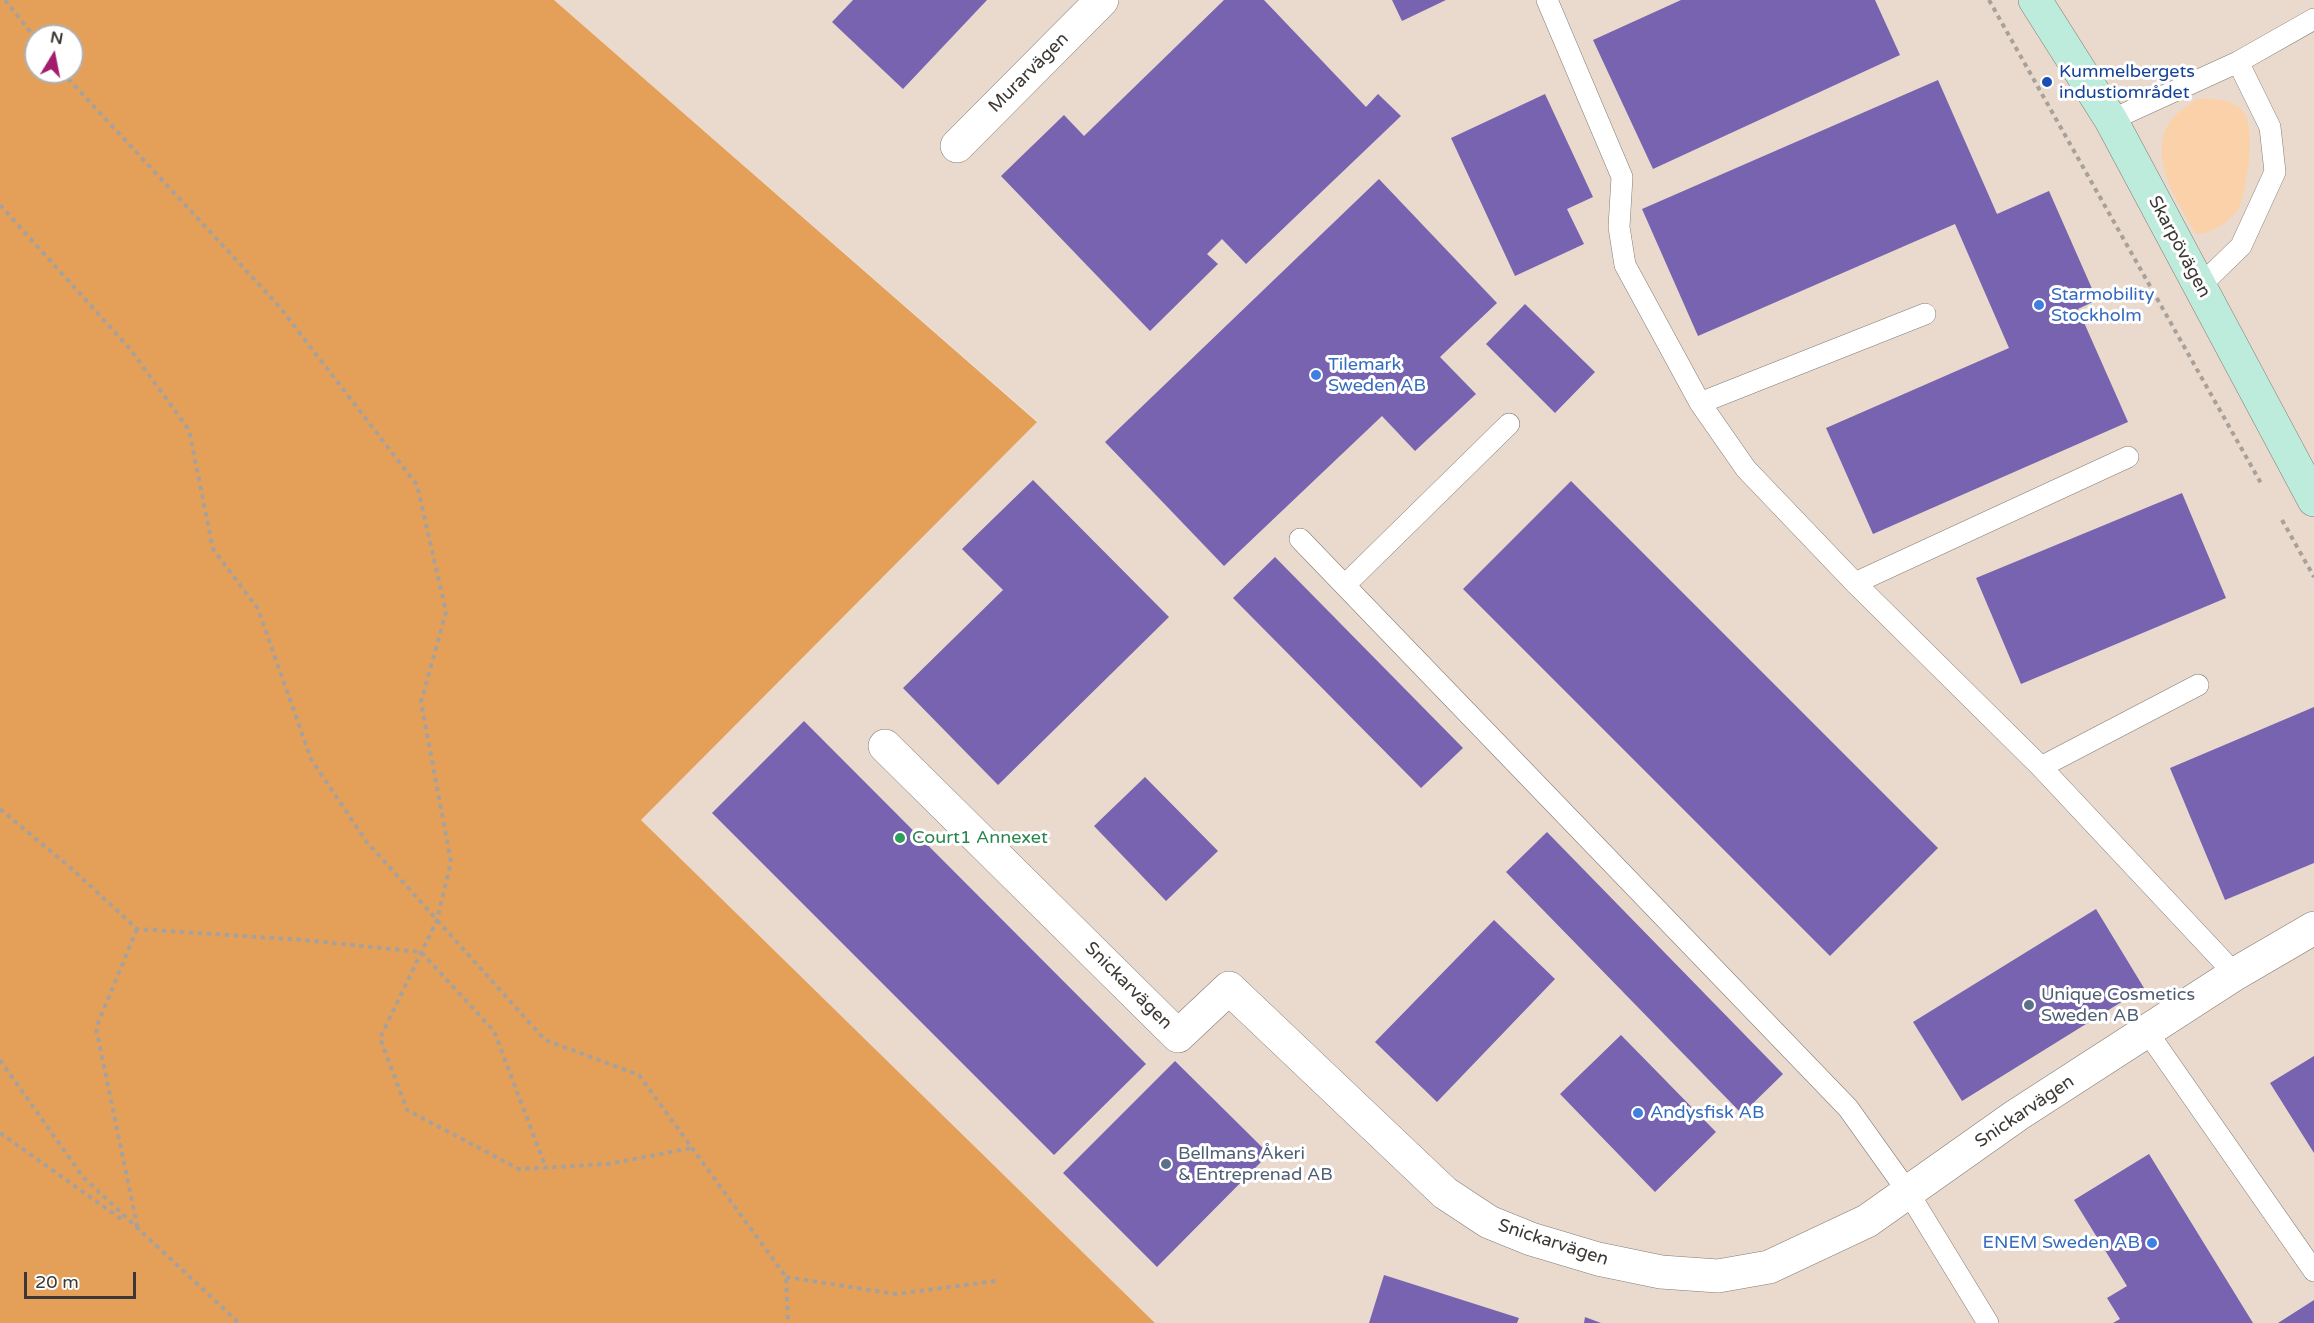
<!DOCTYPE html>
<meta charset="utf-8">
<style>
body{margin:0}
#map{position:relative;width:2314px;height:1323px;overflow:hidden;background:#f1e8e0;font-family:"Varela Round",sans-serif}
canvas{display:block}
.north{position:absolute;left:24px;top:24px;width:60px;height:60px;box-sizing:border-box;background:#fff;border:2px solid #b1afae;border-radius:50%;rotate:10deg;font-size:16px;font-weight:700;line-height:24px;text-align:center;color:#3c3835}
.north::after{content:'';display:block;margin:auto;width:21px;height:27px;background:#a21e6d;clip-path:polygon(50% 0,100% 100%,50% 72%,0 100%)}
.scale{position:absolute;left:24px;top:1272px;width:112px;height:27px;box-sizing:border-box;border:3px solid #3c3835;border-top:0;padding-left:8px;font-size:18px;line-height:21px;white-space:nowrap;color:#3c3835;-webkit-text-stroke:4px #fff;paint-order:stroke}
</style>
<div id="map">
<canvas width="2314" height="1323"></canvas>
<div class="north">N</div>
<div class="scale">20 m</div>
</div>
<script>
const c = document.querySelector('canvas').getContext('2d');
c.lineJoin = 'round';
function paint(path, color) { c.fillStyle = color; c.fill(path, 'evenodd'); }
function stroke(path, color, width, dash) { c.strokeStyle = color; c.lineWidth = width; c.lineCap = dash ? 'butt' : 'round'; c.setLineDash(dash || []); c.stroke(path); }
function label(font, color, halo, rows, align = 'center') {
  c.font = font + ' "Varela Round",sans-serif'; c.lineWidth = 6; c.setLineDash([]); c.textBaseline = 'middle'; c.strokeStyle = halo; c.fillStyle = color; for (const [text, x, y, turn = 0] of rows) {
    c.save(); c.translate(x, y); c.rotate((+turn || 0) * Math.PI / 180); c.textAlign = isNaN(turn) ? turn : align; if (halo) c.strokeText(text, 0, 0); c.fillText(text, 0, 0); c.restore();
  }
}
const built = new Path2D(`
 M554 0H2314V1323H1155L641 820 1037 421Z`);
const green = new Path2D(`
 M2197 99C2212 99 2235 98 2244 113 2256 132 2247 185 2240 205 2234 219 2211 235 2196 234 2176 200 2141 147 2178 113 2183 108 2191 104 2197 99Z`);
const forest = new Path2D(`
 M0 0H554L1037 422 641 820 1155 1323H0ZM36 36H72V72H36Z`);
const building = new Path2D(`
 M853 0H987L903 89 832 22Z
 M1224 0H1264L1366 107 1378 94 1401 116 1246 264 1222 239 1207 254 1218 264 1150 331 1001 176 1064 115 1084 136Z
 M1392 0H1446L1402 21Z
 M1681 0H1875L1900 55 1653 169 1593 40Z
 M1938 80 1997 214 2049 191 2097 300 2078 309 2128 422 1873 534 1826 428 2009 348 1955 224 1698 336 1642 209Z
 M1545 94 1593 197 1567 209 1584 244 1515 276 1451 138Z
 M1379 179 1497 303 1440 357 1476 394 1415 451 1382 416 1224 566 1105 442Z
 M1525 304 1595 372 1555 413 1486 344Z
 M1033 480 1169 617 998 785 903 688 1003 590 962 549Z
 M1571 481 1938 848 1830 956 1463 589Z
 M2182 493 2226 598 2021 684 1976 578Z
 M1275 557 1463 748 1421 788 1233 598Z
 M2314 707V863L2225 900 2170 768Z
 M804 721 1146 1064 1054 1155 712 813Z
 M1145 777 1218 851 1166 901 1094 826Z
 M1547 832 1783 1074 1742 1114 1506 872Z
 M2096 909 2144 988 1962 1101 1913 1022Z
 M1494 920 1555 979 1437 1102 1375 1042Z
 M1621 1035 1716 1132 1655 1192 1560 1094Z
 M2314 1056V1153L2270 1083Z
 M1175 1061 1269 1154 1157 1267 1063 1173Z
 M2149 1154 2253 1323H2113L2120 1319 2107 1298 2127 1286 2074 1200Z
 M1384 1275 1519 1318 1517 1323H1369Z
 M2314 1300V1323H2278Z
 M1585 1317 1601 1323H1584Z`);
const path = new Path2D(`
 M5 0 36 39
 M1989 0 2262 485
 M62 72 278 305 417 485 446 612 421 702 451 862 437 920 380 1038 407 1110 519 1169 608 1164 691 1148
 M0 205 130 349 189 430 213 549 258 609 311 759 366 841 545 1040 639 1075 786 1277 788 1323
 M2282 520 2314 577
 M0 809 72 869 137 929 303 940 421 952 494 1031 546 1168
 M137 929 96 1028 138 1230
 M0 1060 83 1177 239 1323
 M0 1133 124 1221
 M786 1277 896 1294 996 1281`);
const lane = new Path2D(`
 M1547 0 1622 177 1619 227 1625 265 1700 403 1746 469 1855 583 2041 767
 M2111 120 2238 62 2314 19
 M2200 286 2241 246 2275 172 2270 127 2238 62
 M1700 403 1925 314
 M1300 539 1848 1108 1908 1192 1988 1323
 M1855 583 2128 457
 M1345 585 1509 424
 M2198 685 2041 767 2235 974
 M2148 1033 2314 1271`);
const street = new Path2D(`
 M957 146 1102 0
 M885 746 1178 1036 1229 988 1445 1193 1489 1222 1531 1239 1598 1259 1661 1272 1718 1276 1769 1267 1867 1221 2017 1115 2235 974 2314 928`);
const secondary = new Path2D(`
 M2035 0 2111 120 2314 500`);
const markers = [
 [2047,82,6,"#1a4fb4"],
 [2039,305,6,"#3f7fe0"],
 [1316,375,6,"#3f7fe0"],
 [900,838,6,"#2e9e5b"],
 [2029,1005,6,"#5c6f8a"],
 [1638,1113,6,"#3f7fe0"],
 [1166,1164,6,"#5c6f8a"],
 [2152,1243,6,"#3f7fe0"]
];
const transitNames = [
 ["Kummelbergets",2059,72],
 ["industiområdet",2059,93]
];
const streetNames = [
 ["Murarvägen",1029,73,-45],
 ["Skarpövägen",2179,247,62],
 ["Snickarvägen",1128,986,45],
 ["Snickarvägen",2025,1112,-34],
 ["Snickarvägen",1553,1243,18]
];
const shopNames = [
 ["Starmobility",2051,295],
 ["Stockholm",2051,316],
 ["Tilemark",1328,365],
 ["Sweden AB",1328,386],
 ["Andysfisk AB",1650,1113],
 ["ENEM Sweden AB",2140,1243,"right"]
];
const leisureNames = [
 ["Court1 Annexet",912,838]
];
const serviceNames = [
 ["Unique Cosmetics",2041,995],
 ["Sweden AB",2041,1016],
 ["Bellmans Åkeri",1178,1154],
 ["& Entreprenad AB",1178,1175]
];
paint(built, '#e9dacd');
paint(green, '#fbd1a9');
paint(forest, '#e4a059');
paint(building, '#7863b1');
stroke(lane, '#837b73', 22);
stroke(street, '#837b73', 34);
stroke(secondary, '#837b73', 34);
stroke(path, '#a8a19b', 4, [4.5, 4.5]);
stroke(lane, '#fff', 21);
stroke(street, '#fff', 33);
stroke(secondary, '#bdecdc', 33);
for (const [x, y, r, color] of markers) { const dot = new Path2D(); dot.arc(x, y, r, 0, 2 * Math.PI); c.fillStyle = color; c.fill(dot); stroke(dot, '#fff', 2); }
label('18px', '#164399', '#fff', transitNames, 'left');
label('18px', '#3c3835', '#fff', streetNames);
label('18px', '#366cbe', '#fff', shopNames, 'left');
label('18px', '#27864d', '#fff', leisureNames, 'left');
label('18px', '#4e5e75', '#fff', serviceNames, 'left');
</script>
